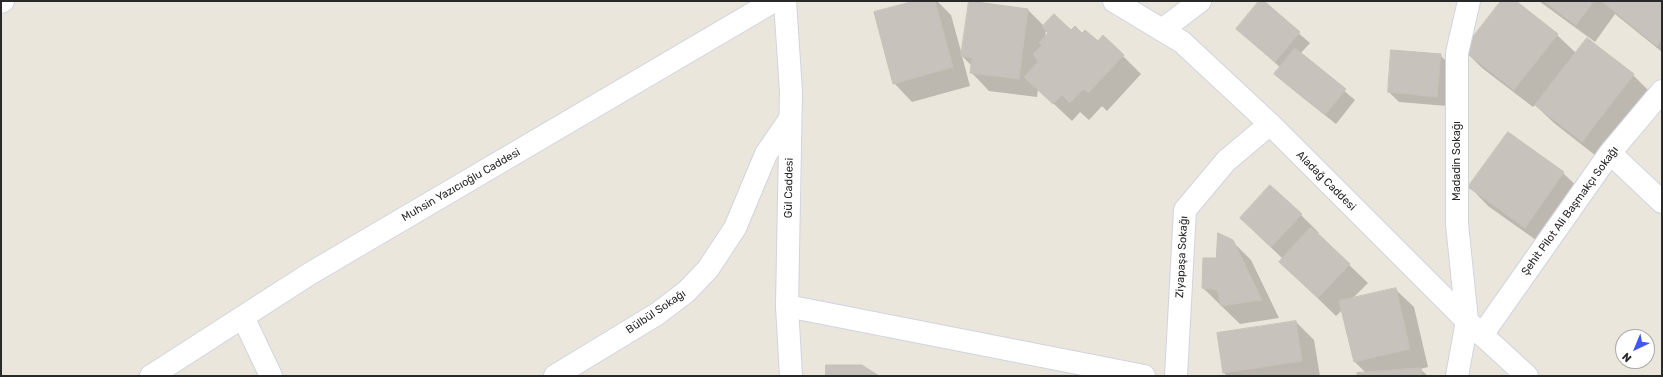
<!DOCTYPE html>
<meta charset="utf-8">
<style>
body{margin:0}
#map{position:relative;width:1663px;height:377px;overflow:hidden;background:#ebe6dc;font-family:Rubik,sans-serif}
canvas{display:block}
.frame{position:absolute;inset:0;border:2px solid #292929;pointer-events:none}
.north{position:absolute;left:1615px;top:329px;width:40px;height:40px;box-sizing:border-box;background:#fff;border:1px solid #a9a9a9;border-radius:50%;rotate:224deg;font-size:11px;font-weight:700;line-height:16px;text-align:center;color:#292929}
.north::after{content:'';display:block;margin:auto;width:14px;height:18px;background:#4057f4;clip-path:polygon(50% 0,100% 100%,50% 72%,0 100%)}
</style>
<div id="map">
<canvas width="1663" height="377"></canvas>
<div class="frame"></div>
<div class="north">N</div>
</div>
<script>
const c = document.querySelector('canvas').getContext('2d');
c.lineJoin = 'round';
function paint(path, color) { c.fillStyle = color; c.fill(path, 'evenodd'); }
function stroke(path, color, width, dash) { c.strokeStyle = color; c.lineWidth = width; c.lineCap = dash ? 'butt' : 'round'; c.setLineDash(dash || []); c.stroke(path); }
function label(font, color, halo, rows, align = 'center') {
  c.font = font + ' Rubik,sans-serif'; c.lineWidth = 3; c.setLineDash([]); c.textBaseline = 'middle'; c.strokeStyle = halo; c.fillStyle = color; for (const [text, x, y, turn = 0] of rows) {
    c.save(); c.translate(x, y); c.rotate((+turn || 0) * Math.PI / 180); c.textAlign = isNaN(turn) ? turn : align; if (halo) c.strokeText(text, 0, 0); c.fillText(text, 0, 0); c.restore();
  }
}
const shadow = new Path2D(`
 M919 1H937L951 15 962 55 970 1 1028 10 1044 26 1082 34 1123 56 1141 74 1107 111 1102 106 1089 120 1080 112 1072 121 1038 89 1037 97 989 91 971 72 972 66 962 56 970 86 912 102 894 83ZM1046 30 1049 33 1045 38Z
 M1261 1 1310 43 1300 54 1355 100 1336 124 1286 84 1275 74 1281 68 1237 29Z
 M1502 1H1514L1557 35 1576 53 1587 39 1633 75 1651 93 1600 159 1554 123 1535 105 1533 107 1482 68 1464 50Z
 M1539 1H1662V52L1615 14 1595 42Z
 M1440 55 1450 65 1447 106 1399 102 1389 92Z
 M1508 134 1563 173 1582 191 1543 245 1488 206 1470 187Z
 M1301 215 1319 233 1317 234 1368 283 1352 299 1395 289 1414 307 1428 367 1420 369 1428 376H1359L1366 373 1355 362 1342 310 1336 316 1299 280 1283 259 1259 236Z
 M1232 241 1251 260 1279 318 1240 324 1203 288 1217 259Z
 M1296 322 1314 340 1320 376H1227L1224 373 1218 333Z`);
const building = new Path2D(`
 M915 1H935L953 67 893 84 874 12Z
 M969 1 1028 9 1019 79 970 73 972 58 961 56Z
 M1259 1H1264L1300 32 1275 62 1236 29Z
 M1501 1H1516L1558 34 1514 90 1463 50Z
 M1544 1H1594L1576 25Z
 M1602 1H1662V39L1657 46Z
 M1054 14 1071 30 1075 26 1082 33 1085 30 1098 41 1103 35 1124 55 1088 93 1083 89 1070 103 1062 95 1053 104 1024 77 1038 62 1033 54 1042 45 1039 43 1048 33 1042 27Z
 M1587 38 1634 74 1582 142 1535 105Z
 M1295 48 1346 89 1325 115 1274 74Z
 M1391 50 1441 54 1437 97 1388 92Z
 M1508 132 1564 172 1525 228 1468 187Z
 M1270 185 1302 214 1271 247 1240 218Z
 M1311 227 1350 264 1318 298 1279 262Z
 M1218 233 1233 240 1262 300 1221 306 1217 290 1202 288 1203 258H1216Z
 M1396 288 1410 349 1354 362 1339 301Z
 M1296 321 1302 361 1223 373 1217 333Z
 M826 365H862L879 376H826Z
 M1421 368 1422 376H1358L1357 373Z`);
const street = new Path2D(`
 M1 2 3 1
 M1162 30 1200 1
 M1610 153 1662 202
 M787 306 1144 376
 M243 317 271 376
 M1482 335 1610 153 1662 91
 M151 376 311 273 774 1
 M555 376 657 314 686 292 708 269 735 228 766 154 790 119
 M1176 376 1185 210 1226 161 1270 124
 M1457 376 1467 321 1457 224V53L1469 1`);
const secondary = new Path2D(`
 M785 1 791 92 787 306 791 376
 M1114 1 1182 42 1270 124 1467 321 1527 376`);
const streetNames = [
 ["Madadin Sokağı",1457,161,-90],
 ["Aladağ Caddesi",1326,181,45],
 ["Muhsin Yazıcıoğlu Caddesi",461,185,-30],
 ["Gül Caddesi",789,188,-89],
 ["Şehit Pilot Ali Başmakçı Sokağı",1570,211,-54],
 ["Ziyapaşa Sokağı",1182,257,-87],
 ["Bülbül Sokağı",656,312,-34]
];
paint(shadow, '#0003');
paint(building, '#c7c2bb');
stroke(building, '#c6c1b6', 1);
stroke(street, '#d1d3e2', 24);
stroke(secondary, '#d1d3e2', 24);
stroke(street, '#fff', 22);
stroke(secondary, '#fff', 22);
label('11px', '#292929', '#fff', streetNames);
</script>
